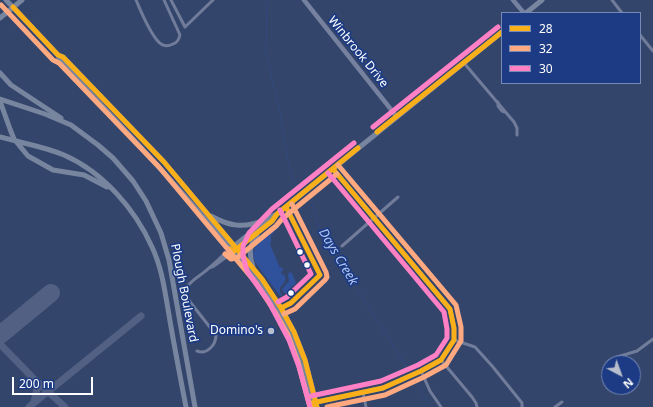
<!DOCTYPE html>
<style>
body{margin:0}
#map{position:relative;width:653px;height:407px;overflow:hidden;background:#34456c;font-family:"Noto Sans",sans-serif}
canvas{display:block}
.legend{position:absolute;left:501px;top:12px;width:140px;height:72px;box-sizing:border-box;background:#1c3b84;border:1px solid #7789b5;margin:0;padding:5px 7px;list-style:none;font-size:12px;color:#fff}
.legend li{display:flex;align-items:center;gap:8px;height:20px}
.legend b{width:20px;border:1px solid #7789b5}
.north{position:absolute;left:601px;top:355px;width:40px;height:40px;box-sizing:border-box;background:#1c3b84;border:1px solid #7789b5;border-radius:50%;rotate:139deg;font-size:11px;font-weight:700;line-height:16px;text-align:center;color:#fff}
.north::after{content:'';display:block;margin:auto;width:14px;height:18px;background:#b8becc;clip-path:polygon(50% 0,100% 100%,50% 72%,0 100%)}
.scale{position:absolute;left:12px;top:377px;width:81px;height:18px;box-sizing:border-box;border:2px solid #fff;border-top:0;padding-left:5px;font-size:12px;line-height:14px;white-space:nowrap;color:#fff;-webkit-text-stroke:3px #1c3b84;paint-order:stroke}
</style>
<div id="map">
<canvas width="653" height="407"></canvas>
<ul class="legend">
<li><b style="height:5px;background:#f9af1a"></b>28</li>
<li><b style="height:5px;background:#ffa980"></b>32</li>
<li><b style="height:5px;background:#ff80c5"></b>30</li>
</ul>
<div class="north">N</div>
<div class="scale">200 m</div>
</div>
<script>
const c = document.querySelector('canvas').getContext('2d');
c.lineJoin = 'round';
function paint(path, color) { c.fillStyle = color; c.fill(path, 'evenodd'); }
function stroke(path, color, width, dash) { c.strokeStyle = color; c.lineWidth = width; c.lineCap = dash ? 'butt' : 'round'; c.setLineDash(dash || []); c.stroke(path); }
function label(font, color, halo, rows, align = 'center') {
  c.font = font + ' "Noto Sans",sans-serif'; c.lineWidth = 3.5; c.setLineDash([]); c.textBaseline = 'middle'; c.strokeStyle = halo; c.fillStyle = color; for (const [text, x, y, turn = 0] of rows) {
    c.save(); c.translate(x, y); c.rotate((+turn || 0) * Math.PI / 180); c.textAlign = isNaN(turn) ? turn : align; if (halo) c.strokeText(text, 0, 0); c.fillText(text, 0, 0); c.restore();
  }
}
const green = new Path2D(`
 M279 221 280 226 271 235V241L270 244 280 268 282 267 283 270 281 272 283 276 284 274C288 281 283 283 280 288V292L282 295 280 296 255 262 253 254 258 237Z
 M290 272 292 273 296 283 287 291V293H284L282 289 289 281 288 274Z`);
const stream = new Path2D(`
 M267 0 266 54 280 112 287 158 293 181 302 191
 M304 194 312 203 320 230 411 374
 M413 377 431 407`);
const taxiway = new Path2D(`
 M0 344 33 378 65 407
 M34 402 37 389 34 380
 M29 407 141 316`);
const runway = new Path2D(`
 M0 335 51 293`);
const street = new Path2D(`
 M136 0C141 11 151 37 161 44 164 46 169 46 173 44 177 43 179 39 180 35L164 0
 M171 0 185 27 213 0
 M612 0 622 13
 M640 35 653 51
 M464 63 514 122 517 128V135
 M498 102V106L502 111 505 112
 M342 246 398 197
 M209 268 214 266 233 252
 M454 340 475 347 493 367 522 403V407
 M197 351C207 355 216 345 216 335L187 298 185 290C190 280 201 276 209 268 216 262 223 255 230 249
 M617 357 637 351 653 339
 M441 360 472 397 476 403 477 407
 M421 371 430 391 441 407
 M363 393 366 407
 M555 407 562 402`);
const secondary = new Path2D(`
 M304 0 397 117
 M513 0 524 13
 M313 403 383 388 421 371 441 360 454 340V328L450 309 333 169`);
const primary = new Path2D(`
 M6 0 58 55 63 57 164 162 262 279 281 308 294 332 305 360 317 407
 M526 13 542 0
 M0 18 22 0
 M58 55 60 61C114 118 167 174 218 234 238 259 262 282 277 310 295 341 305 373 313 407
 M0 73 11 85 61 118
 M0 99 45 114 71 125 98 145 113 158 133 181 146 201 161 233 169 260 195 407
 M0 101 10 129 14 139 28 156 53 170 84 175 107 187
 M0 137C21 143 43 146 64 155 103 172 135 209 152 247 162 268 165 292 169 315 174 345 180 376 186 407
 M211 216C229 226 244 229 264 220
 M233 247 270 217 277 214 502 32
 M234 251 272 221 276 215
 M253 267C249 255 249 246 257 235`);
const bus1 = new Path2D(`
 M13 7 58 55 63 57 164 162 262 279 281 308 294 332 305 360 317 407
 M377 132 502 32
 M230 249 233 252 272 221 277 214 358 148
 M281 308 291 303 320 275 286 207
 M313 407 312 403 383 388 421 371 441 360 454 340V328L450 309 333 169`);
const bus2 = new Path2D(`
 M1 5 53 60 59 63 159 167 256 283 275 312 288 335 298 362 310 407
 M225 254 231 259 237 258 276 226 282 219 337 174
 M284 314 295 309 325 280 327 277 326 272 292 204
 M327 407 385 395 424 377 446 365 461 341V327L456 305 338 165`);
const bus3 = new Path2D(`
 M373 127 498 27
 M278 302 287 297 311 274 280 210
 M311 396 381 381 418 365 436 355 447 338V329L444 312 328 173
 M310 407 299 367 289 340 269 302 247 271 243 256V246L249 233 272 209 354 143`);
const markers = [
 [300,252,3.5,"#fff"],
 [307,265,3.5,"#fff"],
 [291,293,3.5,"#fff"],
 [271,331,4,"#b8becc"]
];
const streetNames = [
 ["Winbrook Drive",358,52,51],
 ["Plough Boulevard",184,293,79]
];
const poiNames = [
 ["Domino's",263,331]
];
const waterNames = [
 ["Days Creek",338,257,59]
];
paint(green, '#30519b');
stroke(stream, '#31497d', 1);
stroke(taxiway, '#526183', 7);
stroke(runway, '#526183', 18);
stroke(street, '#707c9a', 3);
stroke(secondary, '#75819e', 4.5);
stroke(primary, '#78859f', 5);
stroke(bus1, '#f9af1a', 5);
stroke(bus2, '#ffa980', 5);
stroke(bus3, '#ff80c5', 5);
for (const [x, y, r, color] of markers) { const dot = new Path2D(); dot.arc(x, y, r, 0, 2 * Math.PI); c.fillStyle = color; c.fill(dot); stroke(dot, '#1c3b84', 1.5); }
label('12px', '#fff', '#1c3b84', streetNames);
label('12px', '#fff', '#1c3b84', poiNames, 'right');
label('italic 13px', '#adc4f2', '#1c3b84', waterNames);
</script>
